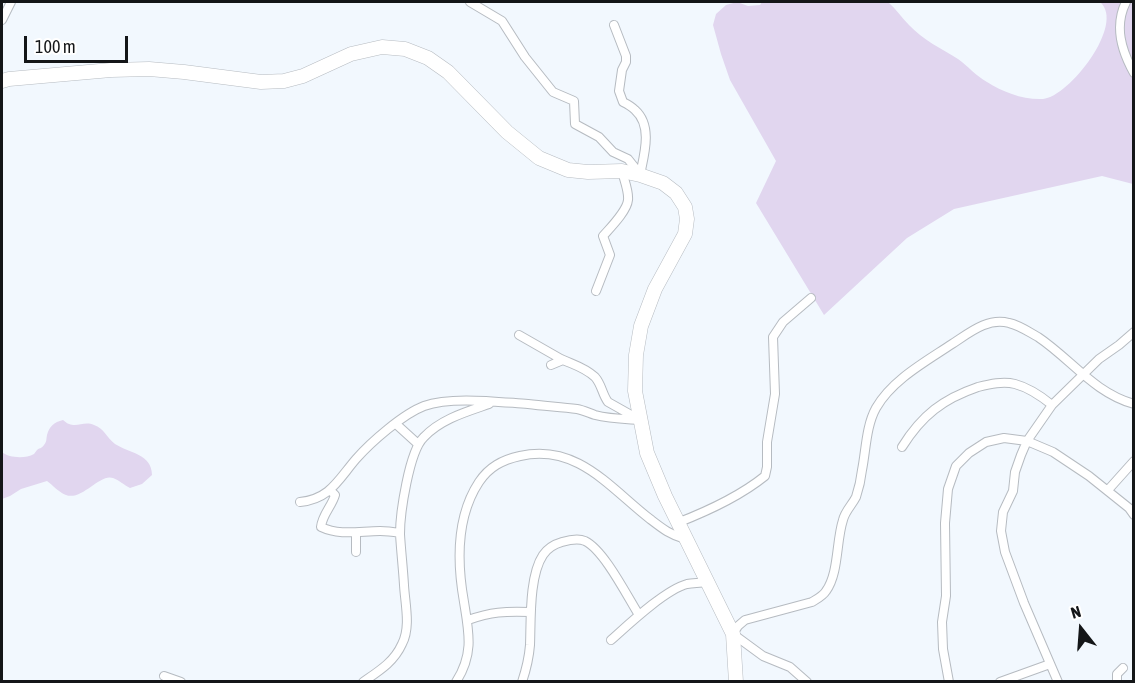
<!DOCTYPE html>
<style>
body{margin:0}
#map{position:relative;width:1135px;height:683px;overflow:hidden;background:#f2f8fe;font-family:"Asap Condensed",sans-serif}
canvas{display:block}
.frame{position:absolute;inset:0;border:3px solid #141618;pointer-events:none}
.north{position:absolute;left:1051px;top:599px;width:60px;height:60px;-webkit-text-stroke:4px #fff;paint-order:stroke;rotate:343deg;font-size:16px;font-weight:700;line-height:24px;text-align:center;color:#141618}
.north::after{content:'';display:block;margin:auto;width:21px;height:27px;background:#141618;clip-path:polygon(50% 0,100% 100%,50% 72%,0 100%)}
.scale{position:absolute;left:24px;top:36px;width:104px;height:27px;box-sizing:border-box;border:3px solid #141618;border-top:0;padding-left:8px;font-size:18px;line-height:21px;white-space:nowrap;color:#141618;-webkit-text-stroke:4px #fff;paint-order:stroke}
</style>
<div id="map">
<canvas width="1135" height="683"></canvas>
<div class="frame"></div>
<div class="north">N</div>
<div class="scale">100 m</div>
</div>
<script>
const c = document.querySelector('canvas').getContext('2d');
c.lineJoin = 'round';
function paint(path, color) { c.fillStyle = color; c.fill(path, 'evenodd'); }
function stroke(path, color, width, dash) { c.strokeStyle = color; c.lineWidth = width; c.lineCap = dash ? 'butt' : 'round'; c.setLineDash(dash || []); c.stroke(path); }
const green = new Path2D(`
 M737 2 748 6 760 5 762 2H888C896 9 902 18 909 25 923 40 942 49 958 59 968 66 976 76 987 82 1003 92 1023 100 1043 99 1069 97 1126 24 1100 2H1133V184L1102 176 954 209 907 238 824 315 756 203 776 161 730 80 721 54 713 25 716 14 726 5Z
 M63 420C75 431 82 420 94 425 104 428 107 438 115 444 129 453 152 454 152 475L142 484 130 488C124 485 119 480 113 478 100 473 82 501 66 495 58 492 53 485 47 481L21 489 10 496 2 499V452C9 458 25 459 34 454 35 453 36 451 37 450 41 447 41 449 44 445 47 441 46 440 47 435 49 427 54 422 63 420Z`);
const minor = new Path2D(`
 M470 2 502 21 525 57 553 92 574 101 575 124 599 137 613 152 628 159 640 174
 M1126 2C1114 26 1121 50 1134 73
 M2 20 11 2
 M614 25 626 56V62L622 70 619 91 623 102C627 104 632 107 635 110 653 126 644 155 640 175
 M596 291 610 255 603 236C611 227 627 211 628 200 629 191 624 180 622 171
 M551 365 563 360
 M396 424 418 444
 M902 447C922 415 943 399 978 387 990 384 1003 381 1015 384 1030 388 1041 396 1052 405
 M330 490 335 495C332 506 322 515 321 527 340 536 360 531 380 531 387 531 394 532 400 533
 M1108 490 1134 461
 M300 502C330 499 338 480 356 459 371 442 403 414 424 406 451 396 498 402 528 404 544 406 561 407 577 409 583 410 589 413 595 415 610 419 625 419 640 420L608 402C602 394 602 385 595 377 584 367 574 365 561 359 547 351 533 343 519 335
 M677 523C708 511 739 497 765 476L767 467V442L775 394 773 337 783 322 811 298
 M356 552V533
 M468 620C491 612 505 611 530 612
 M611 640C629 624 665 590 687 584 693 583 700 583 706 582
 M164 676 181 682
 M363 682C379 671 394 662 402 644 411 627 405 604 404 585 403 568 401 551 400 534 400 514 409 451 424 437 441 419 466 412 489 404
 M456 682C474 654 469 633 464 602 457 563 456 517 479 482 489 467 502 460 520 456 577 443 610 488 650 519 663 529 669 534 685 539
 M522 682C526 670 529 658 530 645 531 620 529 576 543 555 547 549 555 544 562 542 569 540 578 538 585 541 604 550 627 596 639 615
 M807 682 790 667 763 656 733 634 738 626 745 620 812 602C817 599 823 596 826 591 839 573 836 541 843 520 845 511 852 505 856 497 859 488 861 479 862 470 866 450 866 426 876 408 892 380 925 362 952 344 969 333 988 317 1009 323 1019 325 1029 332 1038 337 1071 359 1094 393 1134 404
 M949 682 943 649 942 622 946 596 945 523 948 489 956 466 969 453 986 442 1004 438 1027 441 1053 452 1089 476 1129 508 1134 515
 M1000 682 1050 664
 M1058 682 1024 603 1005 552 1001 531 1003 512 1013 491 1015 472 1021 455 1027 441 1052 405 1099 359 1119 345 1134 332
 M1117 682V674L1123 668`);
const trunk = new Path2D(`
 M2 81 9 79 111 70 149 69 184 72 261 82 284 81 303 76 351 54 382 47 405 49 428 58 448 72 507 132 539 158 568 170 588 172 622 171 640 175 663 183 676 193 685 207 687 219 685 234 655 289 641 326 636 355 635 391 647 453 665 496 733 634 736 682`);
paint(green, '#e1d6ef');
stroke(minor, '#b6bbc1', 10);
stroke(trunk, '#b6bbc1', 15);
stroke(minor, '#fff', 8);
stroke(trunk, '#fff', 14);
</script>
